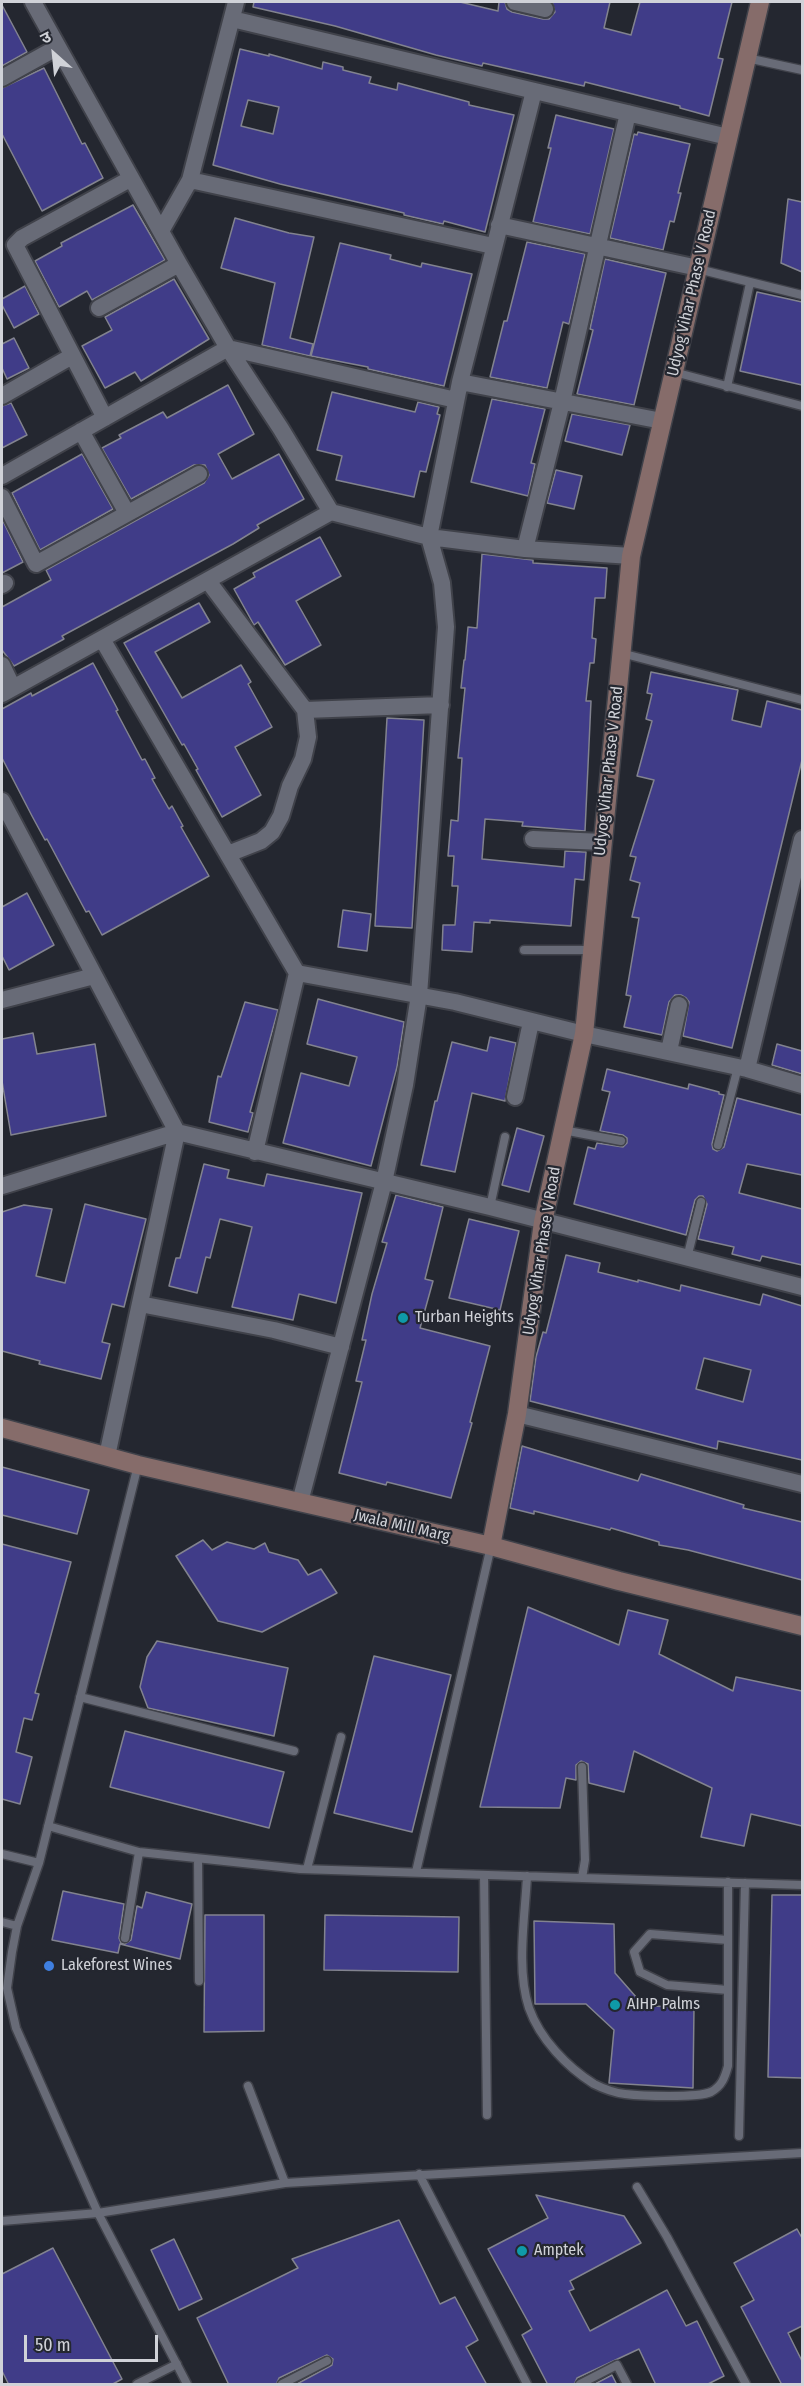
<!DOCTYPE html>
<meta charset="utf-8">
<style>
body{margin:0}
#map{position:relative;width:804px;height:2386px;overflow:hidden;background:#242730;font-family:"Fira Sans Condensed","Noto Sans Devanagari",sans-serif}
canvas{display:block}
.frame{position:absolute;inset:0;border:3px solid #d0d2d8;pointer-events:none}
.north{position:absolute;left:24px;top:24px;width:60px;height:60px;-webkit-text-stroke:4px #242730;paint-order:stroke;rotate:333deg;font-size:16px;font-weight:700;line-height:24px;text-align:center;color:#d0d2d8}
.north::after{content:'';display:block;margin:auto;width:21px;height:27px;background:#d0d2d8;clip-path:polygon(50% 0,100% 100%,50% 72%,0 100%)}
.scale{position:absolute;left:24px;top:2335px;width:134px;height:27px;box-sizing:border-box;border:3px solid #d0d2d8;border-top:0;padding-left:8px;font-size:18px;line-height:21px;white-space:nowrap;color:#d0d2d8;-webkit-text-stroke:4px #242730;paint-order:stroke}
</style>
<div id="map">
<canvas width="804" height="2386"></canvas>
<div class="frame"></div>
<div class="north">उ</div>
<div class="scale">50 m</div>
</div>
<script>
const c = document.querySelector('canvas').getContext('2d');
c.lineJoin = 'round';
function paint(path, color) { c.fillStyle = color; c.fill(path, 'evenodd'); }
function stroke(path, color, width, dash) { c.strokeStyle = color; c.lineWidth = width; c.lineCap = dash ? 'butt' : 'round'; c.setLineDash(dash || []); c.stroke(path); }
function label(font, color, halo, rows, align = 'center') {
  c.font = font + ' "Fira Sans Condensed",sans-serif'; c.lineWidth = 4.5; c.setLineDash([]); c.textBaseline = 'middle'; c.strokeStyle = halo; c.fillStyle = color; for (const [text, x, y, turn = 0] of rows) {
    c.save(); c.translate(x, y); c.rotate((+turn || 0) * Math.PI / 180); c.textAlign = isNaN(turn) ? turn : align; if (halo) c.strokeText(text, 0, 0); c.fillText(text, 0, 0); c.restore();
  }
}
const building = new Path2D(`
 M254 2H460L498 11 499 2H505L507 9 512 12 543 19H549L555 12 552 2H610L604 28 631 35 640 2H732L718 58 723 59 709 116 680 108V106L585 82 584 86 483 63 482 66 436 55 335 26 253 7Z
 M2 5 27 52 2 66Z
 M240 49 269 56V54L322 69 323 62 343 67V70L371 77 369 83 397 90 398 83 469 102V105L514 115 485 232 444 221 443 224 404 215V213L280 184 213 165ZM248 100 279 107 273 134 241 126Z
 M44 68 82 144 85 143 103 178 42 211 2 134V88Z
 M556 115 614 129 590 234 533 222 551 148H548Z
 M638 132 690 144 678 193H681L674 222 670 221 663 250 610 238 634 134 637 135Z
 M788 199 802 202V272L781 263Z
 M133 205 165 260 92 300 87 291 59 307 35 261 62 246 61 243Z
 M235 218 289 233 314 237 290 338 313 344 310 356 262 345 275 283 221 268Z
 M527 242 585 254 569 324 563 322 547 388 490 377 504 321H507Z
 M340 243 391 255 390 259 421 267 422 263 472 274 444 386 368 369V367L311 356Z
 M605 259 666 273 634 405 577 394 593 330 590 329Z
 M174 279 209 339 141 381 135 372 105 388 82 346 112 330 105 317Z
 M25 286 39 314 14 328 2 305V299Z
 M757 292 802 302V385L740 371Z
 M14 338 29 368 7 379 2 368V344Z
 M228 385 254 434 218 454 232 479 279 454 304 499 257 525 259 528 233 544 62 636 64 639 14 666 2 650V607L51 580 46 570 204 483 209 475 205 465H194L131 499 102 448 121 438 119 435 163 412 167 418Z
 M332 392 415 412 418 402 439 407 437 414 440 415 426 472 420 471 414 497 336 480 342 456 317 450Z
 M492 399 545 409 531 463 535 464 528 496 471 482Z
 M11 403 27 435 2 448V406Z
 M572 414 630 425 622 455 565 441Z
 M82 454 113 509 40 550 12 493Z
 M556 470 582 476 574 509 547 503Z
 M2 519 23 562 2 573Z
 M320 537 341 576 296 601 321 645 285 665 258 622 254 625 234 589 255 577 253 573Z
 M482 554 533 560V563L607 568 605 598H595L592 638 596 639 594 663H590L586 701H591L585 831 522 826 523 822 485 819 482 859 564 867 565 851 583 852H586L584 880 575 879 571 926 490 920V923L474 922 472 952 442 950 443 925H455L458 886H452L454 856H448L451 820 458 821 462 758H458L465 688H461L464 660H465L468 627 477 628Z
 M199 603 210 622 155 652 182 698 241 665 251 682 248 684 272 727 235 747 261 795 222 817 196 770 198 769 184 744 182 745 124 643Z
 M93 663 118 710 116 711 142 760 145 759 155 778 152 779 169 809 172 806 183 826 181 827 209 876 102 935 89 911 86 912 47 839 45 840 32 816 2 758V709L31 693 32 696Z
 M651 672 738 690 732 720 761 727 767 701 802 710V760L732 1048 683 1036 689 1002 686 998 681 995H675L669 1002 662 1035 624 1027 631 996 626 995 639 918 632 917 640 883 630 880 636 857 630 856 654 780 637 776 652 721 646 719 652 694 647 693Z
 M387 718 424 720 412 928 375 926Z
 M27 893 54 945 9 970 2 956V907Z
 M343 910 371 914 367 951 338 947Z
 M318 999 404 1022 397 1067 371 1166 283 1143 301 1073 349 1086 357 1057 307 1044Z
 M245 1002 278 1010 250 1112 253 1113 248 1132 209 1122 218 1076 221 1077Z
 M33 1033 37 1054 95 1044 106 1116 11 1135 2 1081V1039Z
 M490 1037 516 1043 505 1101 472 1093 455 1172 421 1165 435 1101H437L452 1042 487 1051Z
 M777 1044 802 1051V1074L772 1065Z
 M607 1069 688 1089 689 1084 719 1092V1094L724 1095 712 1144 713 1149 717 1151 724 1147 737 1098 802 1115V1175L747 1164 739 1193 802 1209V1265L762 1256 760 1261 732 1254 734 1247 698 1239 707 1204 703 1196H699L695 1200 686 1235 574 1204 588 1147 595 1149 597 1143 623 1147 627 1143V1138L623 1135 600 1131 610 1092 602 1090Z
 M517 1128 544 1136 529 1192 502 1185Z
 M204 1164 229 1170 227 1178 264 1186 267 1174 362 1193 336 1303 299 1294 293 1320 232 1307 252 1227 220 1219 210 1258 206 1257 197 1293 169 1286 176 1258H180Z
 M396 1195 443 1207 425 1279 433 1281 420 1328 490 1346 470 1422 472 1423 451 1498 387 1482 386 1485 339 1473 362 1382 356 1381 366 1340H362L372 1294 387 1243 382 1242Z
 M85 1204 146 1219 124 1307 112 1304 102 1342 110 1344 101 1379 39 1364 40 1361 2 1351V1212L24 1205 52 1209 36 1276 65 1283Z
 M469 1219 519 1231 500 1310 449 1298Z
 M566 1255 600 1263 598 1272 638 1282V1280L680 1291 681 1285 760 1305 763 1294 802 1306V1460L718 1441 717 1449 530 1401 536 1357 543 1332 546 1333ZM704 1358 751 1370 743 1402 696 1389Z
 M522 1446 638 1481 641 1474 744 1505 743 1508 802 1522V1580L688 1550 659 1545V1542L611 1528 610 1530 534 1511V1514L510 1508Z
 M2 1467 89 1490 77 1534 2 1515Z
 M203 1540 212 1550 227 1542 254 1549 265 1543 269 1552 298 1560 308 1575 321 1569 337 1593 262 1632 218 1621 176 1556Z
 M2 1544 71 1562 35 1693 39 1694 32 1720 24 1718 16 1752 32 1757 20 1804 2 1799Z
 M528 1607 619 1645 628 1610 668 1620 659 1654 733 1691 736 1677 802 1691V1826L751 1814 744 1846 701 1837 712 1788 634 1751 624 1792 589 1783 588 1764 581 1761 576 1765V1780L566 1778 560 1808 480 1807Z
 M157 1641 288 1668 274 1736 148 1708 140 1687 147 1657Z
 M374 1656 451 1675 412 1832 334 1813Z
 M125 1731 284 1772 269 1828 110 1787Z
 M63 1891 124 1904 119 1938 121 1943 125 1944 131 1940 137 1906 142 1908 146 1892 192 1904 180 1959 120 1944 118 1953 52 1940Z
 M772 1895H802V2078L768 2077Z
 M205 1915H264V2031L204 2032Z
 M325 1915 459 1917 458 1972 324 1970Z
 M534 1921 614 1924 615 1973 644 2006 694 2007 693 2088 609 2083 614 2030 586 2004H535Z
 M536 2195 624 2216 641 2243 570 2281 574 2289 569 2291 590 2331 667 2290 686 2326 697 2321 724 2376 706 2385H656L639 2349 577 2378 574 2385H548L522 2335 532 2329 488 2249 548 2218Z
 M399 2220 440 2304 455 2297 478 2340 466 2347 487 2385H295L332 2365 333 2359 327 2355 279 2378 276 2385H229L197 2318 298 2268 292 2259Z
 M797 2229 802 2238V2326L788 2333 802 2361V2385H782L741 2307 754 2300 734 2263Z
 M174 2239 202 2299 179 2310 151 2250Z
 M53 2248 122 2379 111 2385H9L2 2371V2274Z
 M612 2375 617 2385H593Z`);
const lane = new Path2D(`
 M747 58 802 70
 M698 269 802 295
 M674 372 802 406
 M727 387 750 283
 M621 653 802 700
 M524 950H592
 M563 1130 621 1141
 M718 1145 738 1067
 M490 1207 505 1137
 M687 1258 701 1202
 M138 1465 39 1863 17 1926 12 1952 7 1988 16 2028 98 2213 187 2384
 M80 1697 294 1751
 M48 1826 139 1852 300 1869 802 1885
 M2 1854 39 1863
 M198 1859 199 1981
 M307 1869 341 1737
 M416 1872 491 1546
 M484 1875 487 2115
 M527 1876C525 1917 516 1969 529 2008 540 2039 567 2067 594 2084 602 2088 616 2093 625 2094 641 2096 698 2098 711 2092 722 2086 725 2077 728 2066V1882
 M582 1878 585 1860 582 1767
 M2 1922 17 1926
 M125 1938 139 1852
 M728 1990 667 1985 640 1972 634 1952 650 1934 728 1940
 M248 2086 285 2183
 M739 2136 745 1883
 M419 2174 527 2384
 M637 2187 667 2237 746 2384
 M2 2221 98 2213 285 2183 802 2153
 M137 2384 177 2364
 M282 2384 327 2361
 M580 2384 617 2365 627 2384`);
const street = new Path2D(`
 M33 2 179 264 228 348 281 429 331 512 429 537 525 549 631 556
 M515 2 545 9
 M232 19 728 137
 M2 78 58 47
 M190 180 493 246
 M499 225 698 268
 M161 231 190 180 236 2
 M99 308 179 264
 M460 382 662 421
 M2 396 72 356
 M105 418 15 245 22 238 130 179
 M81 431 127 513
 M2 476 228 348 456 400
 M2 497 36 564 199 474
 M525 549 562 402 628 113
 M208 581 305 710 308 737 303 759 290 786 281 816 272 832 261 841 228 854
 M2 585 5 583
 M102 639 297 973 455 1002 584 1034 747 1069 802 1085
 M2 665 13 688
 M2 694 331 512
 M305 710 441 705
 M2 801 177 1132 107 1456
 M533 839 603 842
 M2 1000 94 976
 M669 1051 679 1005
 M747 1069 802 839
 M515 1097 531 1022
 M255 1152 297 973
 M2 1186 177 1132 490 1207 802 1287
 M140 1304 274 1330 341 1347
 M517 1414 802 1484
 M300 1502 384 1182 405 1085 419 995 446 627 442 583 429 537 460 382 534 91`);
const secondary = new Path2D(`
 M2 1428 138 1465 491 1546 619 1581 802 1626
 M491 1546 517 1414 543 1222 584 1034 631 556 760 2`);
const markers = [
 [403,1318,6,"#0f9aa8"],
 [49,1966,6,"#3f7fe0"],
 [615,2005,6,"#0f9aa8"],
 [522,2251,6,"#0f9aa8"]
];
const streetNames = [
 ["Udyog Vihar Phase V Road",692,293,-77],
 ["Udyog Vihar Phase V Road",609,771,-84],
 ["Udyog Vihar Phase V Road",542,1251,-81],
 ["Jwala Mill Marg",402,1526,13]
];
const poiNames = [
 ["Turban Heights",415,1318],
 ["Lakeforest Wines",61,1966],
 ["AIHP Palms",627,2005],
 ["Amptek",534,2251]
];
paint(building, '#403c88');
stroke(building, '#82838f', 1.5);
stroke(lane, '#40424a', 11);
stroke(street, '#40424a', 20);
stroke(secondary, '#40424a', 21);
stroke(lane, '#686b77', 8);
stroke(street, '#686b77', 16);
stroke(secondary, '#866c6a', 18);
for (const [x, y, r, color] of markers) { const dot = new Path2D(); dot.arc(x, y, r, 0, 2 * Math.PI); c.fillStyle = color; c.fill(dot); stroke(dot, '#242730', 2); }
label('16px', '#d0d2d8', '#242730', streetNames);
label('16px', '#d0d2d8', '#242730', poiNames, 'left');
</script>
